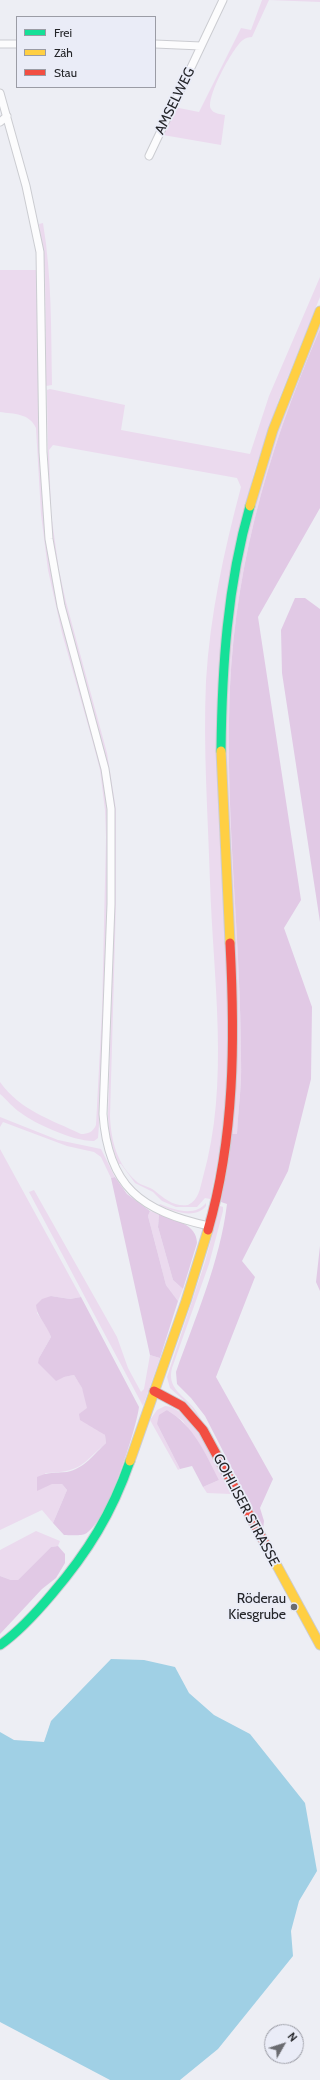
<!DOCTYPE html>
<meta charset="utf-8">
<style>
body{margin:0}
#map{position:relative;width:320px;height:2080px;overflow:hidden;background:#edeef4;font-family:Cabin,sans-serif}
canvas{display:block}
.legend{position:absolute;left:16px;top:16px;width:140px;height:72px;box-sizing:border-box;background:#eaecf7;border:1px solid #9b9ca5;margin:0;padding:5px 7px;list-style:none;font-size:12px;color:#242529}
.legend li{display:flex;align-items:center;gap:8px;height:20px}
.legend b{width:20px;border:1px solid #9b9ca5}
.north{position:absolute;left:264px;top:2024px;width:40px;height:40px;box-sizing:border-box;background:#eaecf7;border:1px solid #9b9ca5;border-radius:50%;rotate:51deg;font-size:11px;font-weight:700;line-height:16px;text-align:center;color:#242529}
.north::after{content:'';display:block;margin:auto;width:14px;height:18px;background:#6a6b70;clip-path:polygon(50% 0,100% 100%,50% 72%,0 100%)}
</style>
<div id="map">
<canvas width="320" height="2080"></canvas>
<ul class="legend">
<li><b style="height:5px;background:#16e098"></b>Frei</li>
<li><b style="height:5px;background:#ffcf43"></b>Zäh</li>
<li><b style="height:5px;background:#f24e42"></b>Stau</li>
</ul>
<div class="north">N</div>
</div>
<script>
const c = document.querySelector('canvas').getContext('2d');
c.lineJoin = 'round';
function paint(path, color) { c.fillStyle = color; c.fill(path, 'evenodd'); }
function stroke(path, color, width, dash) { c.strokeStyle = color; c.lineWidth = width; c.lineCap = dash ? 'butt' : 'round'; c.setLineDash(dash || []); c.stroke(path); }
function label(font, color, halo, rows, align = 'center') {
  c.font = font + ' Cabin,sans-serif'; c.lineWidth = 3.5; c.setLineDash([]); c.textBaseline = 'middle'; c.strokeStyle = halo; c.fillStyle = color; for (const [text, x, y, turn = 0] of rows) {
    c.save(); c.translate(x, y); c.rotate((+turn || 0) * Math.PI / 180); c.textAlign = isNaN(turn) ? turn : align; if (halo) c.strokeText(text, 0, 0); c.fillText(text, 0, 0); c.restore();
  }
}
const green = new Path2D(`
 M262 0H320V2L269 0 252 37C249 37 245 38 243 40 233 47 205 99 211 109 214 114 220 114 225 115L221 145 163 135 174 107 199 112 241 28 251 30Z
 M43 223C52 277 51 331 52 385L46 386 45 273 39 224Z
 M0 270H37L40 452 46 539 57 605 102 769 107 810V903L100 1113 98 1138 94 1141C76 1142 35 1124 21 1113 13 1108 7 1100 0 1094V1082C21 1111 50 1119 81 1134 88 1134 93 1132 96 1125L102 1011 106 837 105 810 100 770 93 743 62 633 48 570 41 514 36 428C29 413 14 414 0 412Z
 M320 277V297L279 399 254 472 233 563 219 818 227 981 229 1060 221 1145 210 1199 205 1198 197 1207H176L162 1201 153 1192 135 1183 121 1164H118L109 1136 108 1116 114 904V809L109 769 64 603 53 539 48 482 47 390 50 389 125 405 121 430 250 454 269 396ZM53 445 237 478 241 487C224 551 210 615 206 681 203 748 208 815 210 882 213 978 230 1084 203 1177 200 1188 199 1200 188 1205 174 1207 165 1199 155 1191 149 1186 141 1186 136 1181 117 1164 111 1141 110 1116L116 904V809L107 753 66 602 59 570 51 513 50 482 49 450Z
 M320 322V329C265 457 231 578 229 719 227 833 241 946 241 1060 242 1085 238 1110 237 1134H232L225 765 226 683 235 597 246 535 277 426Z
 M0 1117 58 1140 101 1149 115 1177 111 1178 101 1157 94 1152 67 1146 3 1122 0 1127Z
 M0 1149 81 1297 70 1299 51 1296 37 1313 48 1329 51 1337 39 1358 63 1377 74 1375C76 1379 80 1383 82 1388 90 1405 89 1423 105 1435L106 1443C81 1465 81 1472 45 1473L52 1484H62L67 1490 53 1523 42 1510 0 1530Z
 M34 1190 117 1337 128 1368 141 1392 144 1389 150 1355 160 1358 143 1406 29 1192Z
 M206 1203V1206C195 1220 172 1211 159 1205L160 1204C174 1210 195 1217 206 1203Z
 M220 1206 223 1207V1211L209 1264 172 1368C167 1388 182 1394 193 1407 198 1413 202 1421 206 1428L192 1408 170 1388 167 1377 205 1262Z
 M150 1211 159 1214 158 1227 173 1280 183 1289 178 1301 166 1285 148 1216Z
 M165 1406C194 1408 219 1471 231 1494L207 1493 203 1487 219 1480 183 1421 167 1410 157 1424 180 1469 178 1470 150 1420 157 1410Z
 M36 1531 60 1541 58 1546 51 1547 18 1580H11L0 1576V1550Z`);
const forest = new Path2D(`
 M320 329V508L258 617 301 900 284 928 312 1007 311 1079 288 1171 242 1261 255 1277 216 1377 273 1479 260 1508 264 1521 263 1529 205 1416 191 1398 177 1384 176 1372C195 1318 220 1262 227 1204L221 1202 232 1134H237C238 1110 242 1085 241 1060 241 946 227 833 229 719 231 578 265 457 320 329Z
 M295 598H305L320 609V922L282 673 281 630Z
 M115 1177 127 1194 150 1211 148 1216 166 1285 178 1301 160 1358 150 1355 111 1178Z
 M159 1214C174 1220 197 1224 197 1243L183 1289 173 1280 158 1227Z
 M320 1246V1291L316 1282Z
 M51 1296 70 1299 81 1297 139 1407C136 1430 106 1525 85 1534 82 1536 68 1535 64 1535L53 1523 67 1490 62 1484H52L37 1491V1477C47 1472 56 1473 67 1472 84 1469 95 1453 106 1443L105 1435 80 1420 79 1414 87 1408 82 1388 74 1375 64 1377 56 1381 38 1363 39 1358 51 1337C47 1325 37 1317 36 1305L42 1299Z
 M167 1410C194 1426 205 1453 219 1480L203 1487 192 1466 180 1469 157 1424 159 1415Z
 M58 1546 65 1554V1563L56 1578 42 1589 0 1634V1576L11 1580H18L51 1547Z`);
const water = new Path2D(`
 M111 1659 144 1660 175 1667 189 1693 214 1715 250 1734 305 1803 317 1871 299 1901 291 1931 293 1956 218 2049 180 2080H110L0 2022V1732L14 1740 44 1742 51 1721Z`);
const street = new Path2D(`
 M0 44H17
 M155 44 201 46
 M0 93 26 186 40 252 43 452 49 539 61 606 105 769 111 809V904L103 1114C108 1187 141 1211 209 1226
 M0 122 7 116
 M149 156 223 0`);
const fast = new Path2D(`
 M221 751C222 668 227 586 250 506
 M0 1645C20 1631 36 1613 52 1594 88 1552 112 1513 130 1461`);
const slow = new Path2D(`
 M250 506 273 430 320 311
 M221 751 230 943
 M130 1461 186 1301 208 1230
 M269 1551 320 1645`);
const jam = new Path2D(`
 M208 1230C235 1136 235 1039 230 943
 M154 1391 182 1406 203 1430 269 1551`);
const markers = [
 [294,1607,4,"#6a6b70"]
];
const streetNames = [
 ["AMSELWEG",175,101,-64],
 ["GOHLISER STRASSE",246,1510,62]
];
const poiNames = [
 ["Röderau",286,1599],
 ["Kiesgrube",286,1615]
];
paint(green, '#ebdaee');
paint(forest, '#e1c9e5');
paint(water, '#a0d0e5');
stroke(street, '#cbccd1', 9);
stroke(fast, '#cbccd1', 11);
stroke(slow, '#cbccd1', 11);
stroke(jam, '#cbccd1', 11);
stroke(street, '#fcfcfd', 7);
stroke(fast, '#16e098', 9);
stroke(slow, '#ffcf43', 9);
stroke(jam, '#f24e42', 9);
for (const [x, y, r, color] of markers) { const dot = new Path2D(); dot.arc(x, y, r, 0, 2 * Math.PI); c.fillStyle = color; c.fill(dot); stroke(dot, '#eaecf7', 1.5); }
label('14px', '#242529', '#eaecf7', streetNames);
label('14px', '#242529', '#eaecf7', poiNames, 'right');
</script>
